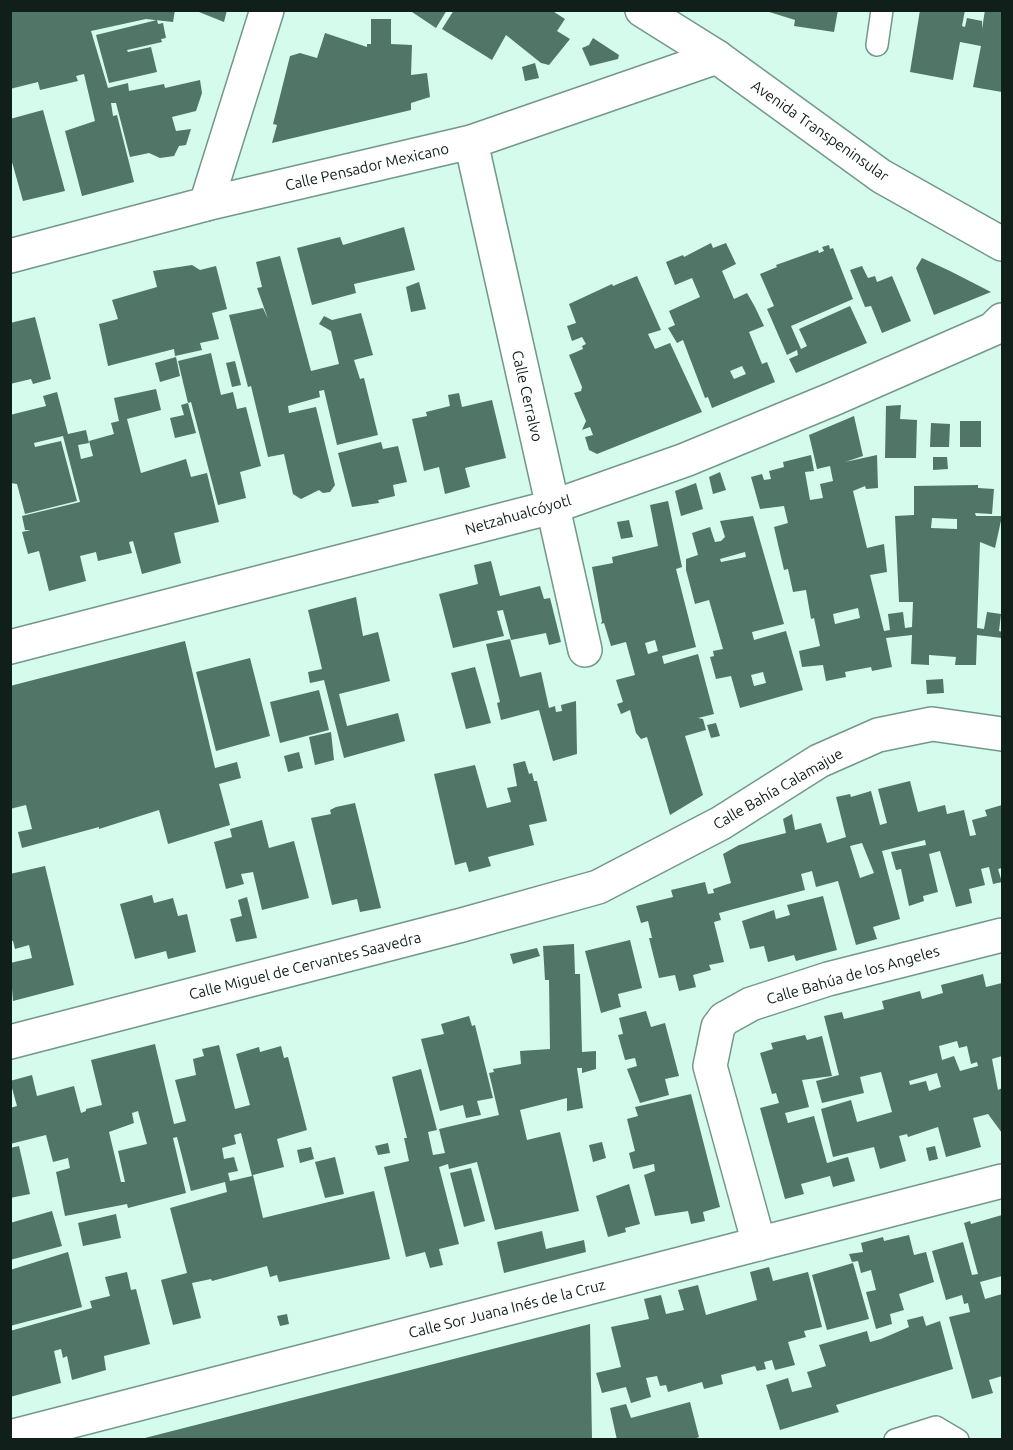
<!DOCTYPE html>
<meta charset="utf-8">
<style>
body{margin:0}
#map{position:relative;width:1013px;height:1450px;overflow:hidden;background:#d4fbeb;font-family:Ubuntu,sans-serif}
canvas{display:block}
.frame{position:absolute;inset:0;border:12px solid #101f19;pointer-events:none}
</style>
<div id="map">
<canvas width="1013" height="1450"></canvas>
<div class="frame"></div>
</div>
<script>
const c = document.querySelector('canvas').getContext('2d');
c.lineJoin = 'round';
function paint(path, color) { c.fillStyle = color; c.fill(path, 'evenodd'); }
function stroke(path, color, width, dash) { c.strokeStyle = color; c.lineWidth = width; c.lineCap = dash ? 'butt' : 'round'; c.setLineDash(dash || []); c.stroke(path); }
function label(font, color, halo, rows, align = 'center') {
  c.font = font + ' Ubuntu,sans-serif'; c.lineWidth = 4.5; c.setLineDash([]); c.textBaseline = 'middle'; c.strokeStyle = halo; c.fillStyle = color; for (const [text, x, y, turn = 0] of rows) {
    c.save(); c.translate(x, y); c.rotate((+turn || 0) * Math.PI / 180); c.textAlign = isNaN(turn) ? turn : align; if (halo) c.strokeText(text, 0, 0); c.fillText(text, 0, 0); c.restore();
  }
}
const building = new Path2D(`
 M10 10H175L173 22 146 19 91 31 108 88 128 83 129 91 164 84 165 88 200 80 202 93 196 111 172 117 176 131 191 129 186 145 179 146 174 156 160 158 149 153 130 157 116 103H111L113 116 117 115 134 182 82 196 65 131 95 121 84 74 76 76 78 81 40 90 38 82 10 89Z
 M194 10H227L224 22Z
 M409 10H447L436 28Z
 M454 10H551L565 19 557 31 570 39 549 65 541 63 506 35 492 60 442 29Z
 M763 10H838L834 32 794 26 795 20Z
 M920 10H965L962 26 965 27 967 18 982 21V29L985 10H1002V92L973 87 981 46 960 42 953 80 910 72Z
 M371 19H391V44L412 45 411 75 427 73 430 97 411 103V110L272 143 277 125 273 124 290 56 300 53 317 58 325 33 367 47V44H371Z
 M157 20 158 24 163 23 166 38 161 39 162 42 127 50 128 52 151 47 157 72 109 83 96 35Z
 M593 38 619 55 618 59 590 66 582 48 589 45Z
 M535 63 539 78 525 81 522 67Z
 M43 110 65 191 23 201 10 155V119Z
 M404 227 415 270 354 284 356 293 312 305 297 248 340 237 343 245Z
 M711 243 713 248 726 243 736 264 722 271 734 299 747 293 755 307 764 326 749 332 762 364 767 362 775 382 712 408 708 397 705 398 683 340 677 343 668 328 675 325 669 311 700 297 692 278 675 285 666 262 683 255 684 257ZM742 366 746 374 734 379 730 371Z
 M829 245 830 249 833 248 853 299 791 326 801 349 807 346 799 329 850 306 867 343 796 373 789 359 798 355 797 350 787 355 767 309 774 306 760 274 777 267 776 265 818 250 819 253 824 251 822 247Z
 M280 256 311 371 339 364 331 331 319 324 324 316 332 320 361 313 373 355 354 360 360 379 364 378 378 435 337 445 324 390 319 391 320 397 288 406 289 413 316 407 335 485 330 492 323 493 319 490 301 499 293 494 284 454 268 457 251 386 248 387 229 315 263 308 268 319 257 288 262 287 256 262Z
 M922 258 950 271 991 292 934 315 916 268Z
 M192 265 200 270 216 266 227 309 212 313 219 339 200 343 202 350 175 356 174 349 108 366 99 324 118 319 112 300 157 287 153 271Z
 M862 266 868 278 875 276 877 282 892 276 911 321 882 333 871 306 865 307 850 270Z
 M637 276 661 330 648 334 655 349 670 343 702 412 597 454 589 450 585 437 593 435 590 427 582 430 586 421 574 393 581 391 582 387 569 355 583 349 582 346 586 344 582 337 572 341 567 326 576 323 569 304 612 284 613 286Z
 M419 282 426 309 411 312 406 287Z
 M35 317 51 379 33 384 31 379 10 384V323Z
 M211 353 221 395 233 392 237 409 246 407 261 466 240 472 246 498 218 505 191 402 188 403 178 361Z
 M176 357 180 376 160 382 155 363Z
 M235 361 241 385 232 387 226 363Z
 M156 389 161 410 127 419 141 473 186 459 191 477 207 473 219 522 174 533 181 563 142 574 133 541 129 542 132 553 98 561 96 552 80 556 86 581 49 591 39 551 28 554 22 532 31 530H25L22 516 80 502 63 436 34 443 35 447 61 441 77 501 25 514 17 484 10 483V415L46 406 43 396 57 392 68 434 86 430 89 443 78 445 81 459 93 456 89 441 114 434 111 423 119 421 114 398Z
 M459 393 462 407 492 400 506 458 465 468 470 487 445 494 439 467 424 471 412 419 427 416 426 412 450 406 448 395Z
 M188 403 196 433 175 438 170 418 184 415 181 405Z
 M901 405 900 419 917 420 916 458H885L886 406Z
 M854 416 863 456 845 462 877 455 878 488 866 489 865 486 853 491 867 548 884 544 887 572 870 575 884 631 890 630 888 614 903 612 905 628 912 627 913 602H899L895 516 914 515V486L978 485V488L994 489 992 514 975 513 976 516H1002L995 548 980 542 977 628 984 629 987 612 1001 614 999 631 1002 632V638L977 635 976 665H955L956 657 929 655V665L911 664 912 635 886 638 892 667 872 671 871 667 845 672 846 677 826 681 823 665 802 667 799 651 820 646 814 618 811 619 806 590 793 592 788 569 784 570 774 527 788 523 784 506 760 509 751 477 762 474 764 480 771 479 769 471 784 467 783 462 811 455 814 471 805 472 810 500 823 498 820 484 833 481 830 466 817 469 809 435ZM932 518 957 519V529L931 528ZM858 608 860 618 835 624 833 614Z
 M960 421H981V447H960Z
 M931 423 950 424 949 447H930Z
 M381 442 383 449 398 446 407 482 393 485 395 496 378 500 379 503 352 507 338 453Z
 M933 457H947L948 469 933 470Z
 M720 472 726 490 713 494 709 477Z
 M696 483 703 509 681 516 675 491Z
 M668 501 682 567 676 569 696 647 662 656 664 664 698 654 714 714 698 718 703 719 706 730 685 736 703 795 670 815 647 737 641 739 636 733 630 710 621 714 617 704 623 702 616 680 635 675 626 642 611 646 604 623 601 624 602 621 592 567 613 563 612 557 658 546 650 505ZM655 640 658 651 648 654 645 643Z
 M753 516 784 624 752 632 754 640 786 631 803 690 740 708 731 676 716 679 710 657 714 656 713 651 723 649 709 600 695 604 686 570V559L698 555 692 533 710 527 715 542 721 541 725 537 720 521ZM745 552 746 557 721 562 720 559ZM763 672 766 683 754 686 751 675Z
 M629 520 633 537 621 539 617 522Z
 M491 561 500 596 540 586 544 599 550 598 561 642 549 645 546 633 511 640 503 610 497 611 504 636 453 648 439 594 478 584 474 565Z
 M356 597 363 636 378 632 390 681 339 694 347 726 398 713 405 741 344 758 324 680 310 683 308 672 322 669 308 610Z
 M510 639 520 677 541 672 549 708 555 706 556 712 562 711 561 705 576 701 577 754 553 761 539 710 501 720 497 703 500 702 486 644Z
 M185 641 215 768 237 762 241 778 219 784 230 825 168 844 159 810 99 829V827L22 848 18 832 32 829 26 805 10 809V686Z
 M250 658 270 736 216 751 196 672Z
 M475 667 491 723 466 729 451 673Z
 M943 679 944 693 927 694 926 680Z
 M319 690 329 730 280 743 270 702Z
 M716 723 720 736 711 738 707 725Z
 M331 732 334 760 315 765 309 737Z
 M299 752 303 768 288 772 284 756Z
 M525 761 529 774 532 773 534 781H537L547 821 529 825 534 845 488 857 491 866 469 872 466 862 455 865 434 774 475 765 487 808 511 802 507 788 517 786 513 764Z
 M910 781 918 812 945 805 947 814 964 810 970 836 976 835 972 820 987 816 985 810 1002 805V868L998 869 1002 882 993 884 989 867 981 869 985 885 969 889 972 903 956 907 940 851 929 854 938 892 923 896 924 901 909 906 901 869 896 870 891 852 926 845 925 840 882 851 900 919 873 927 877 939 856 945 838 881 816 887 812 871 801 874 805 890 719 913 721 920 714 922 724 962 709 965 711 970 693 975 696 987 679 991 675 975 659 978 649 938H652L648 921 641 923 636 906 673 897 671 890 705 882 708 894 714 893 713 889 731 883 723 854 739 845 786 833 783 819 792 814 795 830 821 823 827 843 846 837 836 797 850 794 851 797 871 791 880 825 887 823 878 789ZM862 843 874 873 860 878 850 846Z
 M355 803 381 908 360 912 357 899 332 905 311 818 331 814 330 810 336 807Z
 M262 820 269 848 294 841 309 898 262 910 253 872 241 874 244 884 226 889 214 842 232 837 230 829Z
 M45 866 74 985 13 1001 10 963 32 958 29 945 15 949 13 941H10V874Z
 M152 895 154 903 173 898 178 916 187 914 196 952 168 959 166 951 135 959 120 904Z
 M823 896 837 950 796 961 794 955 768 962 764 946 750 949 742 921 774 910 776 919 790 915 787 905Z
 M247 897 257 938 236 942 230 919 242 916 238 900Z
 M630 940 642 988 618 994 621 1007 601 1013 585 951Z
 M574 944 575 974H580L582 1052 596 1051V1069L582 1073V1068H577L583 1108 567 1111V1098L520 1110 527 1140 560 1132 579 1211 495 1230 477 1162 449 1169 448 1164 439 1167 459 1244 439 1249 443 1265 430 1268 425 1252 406 1257 384 1167 409 1161 404 1138H407L392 1077 421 1069 437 1130 428 1132 433 1155 445 1153 439 1129 499 1115 489 1073 494 1072 493 1069 521 1064 520 1051 550 1049 549 980H545L543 946Z
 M537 948 540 956 513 964 510 954Z
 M983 974 986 987 1002 983V1056L992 1059 998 1090 1002 1088V1133L988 1114 973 1118 981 1147 946 1157 938 1127 908 1137 907 1134 899 1136 906 1161 880 1169 874 1147 833 1157 821 1109 851 1100 857 1122 892 1112 881 1072 860 1077 864 1093 822 1103 816 1081 839 1075 824 1016 842 1012 844 1019 884 1009 882 1001 920 991 922 999 943 993 941 985ZM957 1041 959 1048 967 1046 971 1064 977 1062 978 1066 960 1071 954 1056 942 1060 939 1046ZM937 1073 941 1087 929 1091 926 1081 910 1085 909 1081Z
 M646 1011 651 1027 665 1023 679 1076 665 1079 669 1095 640 1103 627 1069 637 1066 635 1058 625 1060 618 1035 623 1034 619 1018Z
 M469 1016 472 1026 475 1025 493 1098 477 1101 481 1115 466 1118 463 1105 440 1111 421 1039 444 1034 441 1024Z
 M805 1035 807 1040 822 1036 832 1076 802 1080 809 1107 785 1113 788 1123 814 1116 827 1163 848 1157 855 1181 833 1187 830 1176 801 1184 804 1194 785 1199 760 1108 779 1103 776 1093 772 1094 760 1053 773 1049 771 1043Z
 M155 1044 174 1124 186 1121 175 1080 196 1075 193 1059 204 1056 202 1049 219 1045 235 1109 250 1105 236 1054 259 1047 260 1052 281 1046 284 1058 288 1057 307 1130 277 1139 284 1167 253 1175 263 1218 374 1191 390 1259 279 1282 277 1275 270 1277 267 1266 212 1281 211 1279 192 1283 201 1318 173 1325 161 1280 187 1273 170 1208 227 1192 225 1182 191 1191 177 1137 173 1138 186 1193 128 1208 127 1204 65 1216 56 1172 70 1168 68 1158 53 1162 46 1135 10 1144V1108L17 1106 10 1081 32 1075 37 1096 74 1086 81 1113 86 1111V1109L102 1105 91 1060ZM138 1111 147 1144 118 1151 125 1182H121L109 1132 134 1123 132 1113ZM241 1133 252 1176 230 1181 228 1173 238 1171 234 1157 224 1159 222 1148 236 1144 234 1135Z
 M691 1094 720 1207 703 1212 705 1221 691 1224 688 1211 655 1216 644 1175 655 1171 654 1164 633 1169 629 1153 635 1151 627 1119 638 1116 635 1107Z
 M602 1142 606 1158 593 1162 589 1145Z
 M388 1143 390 1153 378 1155 375 1146Z
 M19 1146 30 1194 10 1198V1148Z
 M935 1146 938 1159 929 1161 926 1148Z
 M311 1147 314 1159 300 1163 297 1150Z
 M335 1157 344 1194 325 1198 315 1162Z
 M471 1168 485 1221 464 1227 450 1173Z
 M629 1184 640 1224 625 1228 626 1232 608 1237 596 1196Z
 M52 1211 62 1246 10 1260V1223Z
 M116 1214 121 1238 83 1246 78 1223Z
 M1002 1215V1276L980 1282 985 1299 1002 1294V1376L989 1380 993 1393 972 1399 949 1317 970 1312 968 1303 964 1304 962 1295 946 1300 932 1251 963 1242 972 1275 978 1274 964 1223 970 1221 971 1224Z
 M542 1231 546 1249 584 1240 586 1252 504 1273 497 1242Z
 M909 1235 914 1255 926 1252 934 1282 899 1294 904 1310 890 1314 892 1324 876 1329 866 1292 876 1290 871 1270 861 1273 858 1261 852 1262 849 1254 863 1252 861 1243 883 1237 884 1241Z
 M68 1252 82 1307 10 1326V1270Z
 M853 1263 869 1319 827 1330 812 1275Z
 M769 1267 773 1281 808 1272 822 1327 804 1331 806 1337 788 1342 795 1365 775 1370 772 1360 764 1362 766 1369 757 1371 755 1366 721 1375 723 1384 704 1389 702 1382 668 1392 666 1385 660 1386 657 1376 646 1378 651 1397 631 1403 626 1387 602 1393 596 1373 621 1367 611 1327 649 1319 644 1299 661 1295 666 1314 684 1310 678 1290 698 1285 706 1315 757 1300 750 1272Z
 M127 1272 131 1290 136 1289 150 1344 104 1356 106 1370 72 1380 67 1356 63 1358 61 1349 54 1351 61 1383 10 1397V1331L92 1308 90 1301 110 1296 105 1277Z
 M287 1314 289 1324 280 1326 277 1316Z
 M923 1316 926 1326 940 1321 953 1369 836 1405 839 1412 780 1430 766 1385 788 1378 792 1392 812 1387 807 1372 826 1366 819 1345 867 1331 870 1342 881 1339 909 1327 907 1320Z
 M590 1324 592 1440H141V1439Z
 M690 1402 699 1437 691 1440H617L610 1408 626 1404 631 1418Z`);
const lane = new Path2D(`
 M877 45 882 10
 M895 1440 936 1427 958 1440`);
const street = new Path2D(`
 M471 142 585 650
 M206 204 471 142 717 57
 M10 647 552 507 685 460 833 399 993 329 1002 320
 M10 1042 462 925 598 887 721 823 819 761 878 735 932 724 1002 734
 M759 1244 710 1066 718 1027 724 1019 751 1004 828 979 1002 935
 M10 1437 1002 1181`);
const secondary = new Path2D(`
 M642 10 717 57 881 176 1002 244
 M10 256 206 204 267 10`);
const streetNames = [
 ["Avenida Transpeninsular",820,131,35],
 ["Calle Pensador Mexicano",367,167,-13],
 ["Calle Cerralvo",527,396,77],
 ["Netzahualcóyotl",518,515,-16],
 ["Calle Bahía Calamajue",778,789,-30],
 ["Calle Miguel de Cervantes Saavedra",305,966,-14],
 ["Calle Bahúa de los Angeles",853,975,-16],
 ["Calle Sor Juana Inés de la Cruz",507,1309,-14]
];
paint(building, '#517567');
stroke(lane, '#739889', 24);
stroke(street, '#739889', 36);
stroke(secondary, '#739889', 36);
stroke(lane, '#fff', 21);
stroke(street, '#fff', 33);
stroke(secondary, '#fff', 33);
label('15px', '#101f19', '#fff', streetNames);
</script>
